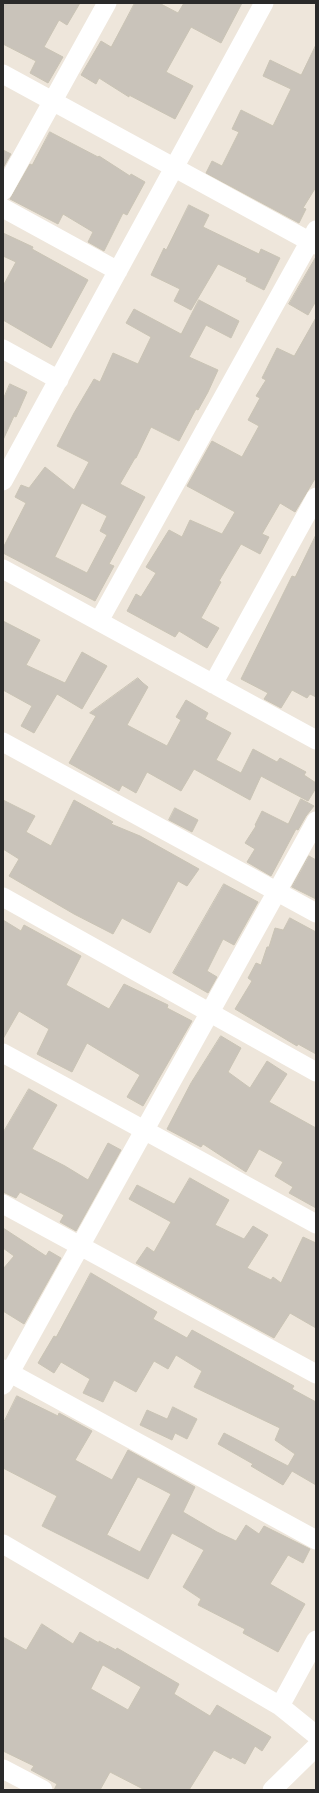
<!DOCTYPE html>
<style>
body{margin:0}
#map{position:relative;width:319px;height:1793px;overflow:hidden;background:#eee6db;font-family:"Roboto Condensed",sans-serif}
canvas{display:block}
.frame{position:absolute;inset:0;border:4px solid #2a2a2a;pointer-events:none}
</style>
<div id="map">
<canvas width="319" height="1793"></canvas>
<div class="frame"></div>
</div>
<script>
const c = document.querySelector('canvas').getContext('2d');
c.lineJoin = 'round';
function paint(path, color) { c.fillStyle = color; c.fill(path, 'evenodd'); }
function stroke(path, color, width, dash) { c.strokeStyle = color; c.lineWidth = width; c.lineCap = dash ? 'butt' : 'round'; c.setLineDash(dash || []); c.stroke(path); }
const building = new Path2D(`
 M3 3H80L67 25 59 20 44 47 63 57 48 83 30 73 36 61 3 44Z
 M135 3H159L178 13 184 3H242L221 43 191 27 166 72 193 86 175 119 129 95V97L99 78 96 84 81 75 101 41 111 47Z
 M316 45V187L303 208 306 209 299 223 206 173 212 161 222 166 239 132 232 129 241 110 273 126 291 89 263 76 270 60 301 75Z
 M50 132 98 157 99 156 130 176 131 174 145 182 127 215 123 213 104 251 88 242 93 232 63 214 58 224 10 199 30 164 32 165Z
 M3 150 11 154 3 168Z
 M189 205 209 215 203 227 259 254 261 249 280 258 264 290 246 281 247 278 218 264 191 310 174 301 180 289 151 275 164 248 166 250Z
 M3 233 33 247 32 249 88 280 51 348 3 320V286L16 262 3 256Z
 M316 257V301L308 315 289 304Z
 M199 300 239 321 231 338 206 325 189 357 218 370 208 392 198 410 196 409 179 441 151 427 136 458H135L120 484 145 497 109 564 114 566 95 601 3 553V548L26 503 15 497 21 485 29 488 45 467 74 490 89 462 57 446 74 413 94 379 100 382 113 353 138 364 151 337 126 323 134 309 181 334ZM82 503 107 516 100 531 107 535 87 573 55 557Z
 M316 318V477L295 512 280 503 262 534 269 537 260 554 241 544 219 581 221 582 201 618 219 628 207 648 179 631 175 637 127 611 136 594 141 597 156 573 146 567 169 530 182 537 190 520 222 534 235 512 187 486 212 441 242 457 259 426 248 420 260 398 256 396 266 380 262 378 277 348 294 356Z
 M10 384 27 392 16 417 14 416 3 440V400Z
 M316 535V697L310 694 307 698 292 690 281 708 264 699 268 693 241 679 292 576 295 577Z
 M3 621 40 640 26 665 65 683 82 652 107 666 82 709 57 694 34 733 21 726 32 706 3 690Z
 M138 678 143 683 148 687 127 725 167 746 181 720 176 717 186 700 208 713 205 719 231 733 216 760 241 773 253 749 277 762 280 758 306 772 304 775 316 783V788L308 801 261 776 250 800 194 769 181 791 147 772 136 793 122 785 119 791 69 763 96 716 90 713Z
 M301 799 314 806 306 816 298 830 296 829 271 876 247 862 255 849 245 843 256 826 255 825 262 811 288 824Z
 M3 800 35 816 26 832 51 846 74 800 113 822 111 824 140 836 199 869 187 886 178 881 150 933 122 918 113 934 74 914 9 876 19 859 3 849Z
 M175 808 198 820 192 832 169 820Z
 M309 856 316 860V899L292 887Z
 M224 884 258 902 234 945 223 939 207 971 217 977 208 993 173 973Z
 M290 918 316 932V1054L298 1044 297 1046 235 1009 252 981 248 978 256 963 261 965 267 947H269L275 928 283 930Z
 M3 920 21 931 24 925 81 956 66 985 109 1009 124 984 168 1005 167 1008 192 1021 143 1106 127 1097 140 1075 87 1043 72 1072 37 1054 49 1029 19 1011 3 1039Z
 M221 1036 241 1048 228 1072 250 1088 267 1061 287 1074 269 1102 316 1128V1208L289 1193 293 1187 275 1176 283 1162 259 1149 246 1172 203 1144 201 1147 167 1129 191 1083Z
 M29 1089 57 1105 32 1149 65 1166 88 1180 108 1143 121 1150 76 1231 60 1222 64 1215 20 1192 16 1198 3 1192V1133Z
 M190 1178 229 1200 215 1225 244 1239 253 1226 268 1235 247 1268 271 1280 273 1277 281 1283 303 1237 316 1243V1328L290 1313 274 1338 136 1263 147 1247 154 1252 171 1222 129 1199 137 1185 174 1204Z
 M3 1228 46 1256 49 1251 61 1258 24 1324 3 1311V1269L14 1256 3 1248Z
 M91 1273 157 1312 153 1319 187 1338 192 1330 294 1386 292 1389 316 1402V1485L292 1471 283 1485 251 1466 253 1464 218 1444 224 1433 288 1466 295 1454 275 1440 280 1428 194 1387 202 1371 176 1355 168 1369 154 1361 136 1392 114 1380 103 1402 83 1393 90 1379 61 1362 54 1373 38 1363 54 1336 56 1337Z
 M17 1396 58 1416 59 1413 92 1431 75 1460 112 1480 128 1450 195 1487 183 1512 217 1532 236 1541 246 1525 259 1534 264 1526 310 1549 303 1563 288 1555 270 1584 305 1604 278 1652 243 1633 245 1629 198 1605 201 1599 183 1587 204 1550 172 1533 148 1579 42 1526 57 1496 3 1468V1424ZM138 1477 171 1494 140 1552 107 1535Z
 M173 1407 197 1419 187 1439 175 1433 172 1440 140 1425 147 1410 167 1419Z
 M42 1624 73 1644 80 1632 99 1643V1641L116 1650 117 1648 179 1684 174 1694 210 1716 217 1705 271 1737 262 1751 255 1746 245 1764 232 1757 231 1759 214 1750 189 1790H145L110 1772 100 1790H54L57 1784 31 1770 34 1766 3 1751V1637L26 1650ZM103 1665 141 1687 128 1710 91 1689Z`);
const minor = new Path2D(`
 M3 74 316 245
 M3 191 107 3
 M3 208 118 271
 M3 349 59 380
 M3 481 264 3
 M3 569 316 740
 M99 621 316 230
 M213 684 316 497
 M3 742 316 913
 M3 897 316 1072
 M3 1053 316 1224
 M3 1204 316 1374
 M3 1369 316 1540
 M3 1385 316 821
 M3 1544 280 1706 316 1735
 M280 1706 316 1640
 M3 1769 43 1790
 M272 1790 316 1747`);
paint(building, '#c9c3ba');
stroke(building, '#c9c3b4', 1);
stroke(minor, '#fff', 19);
</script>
